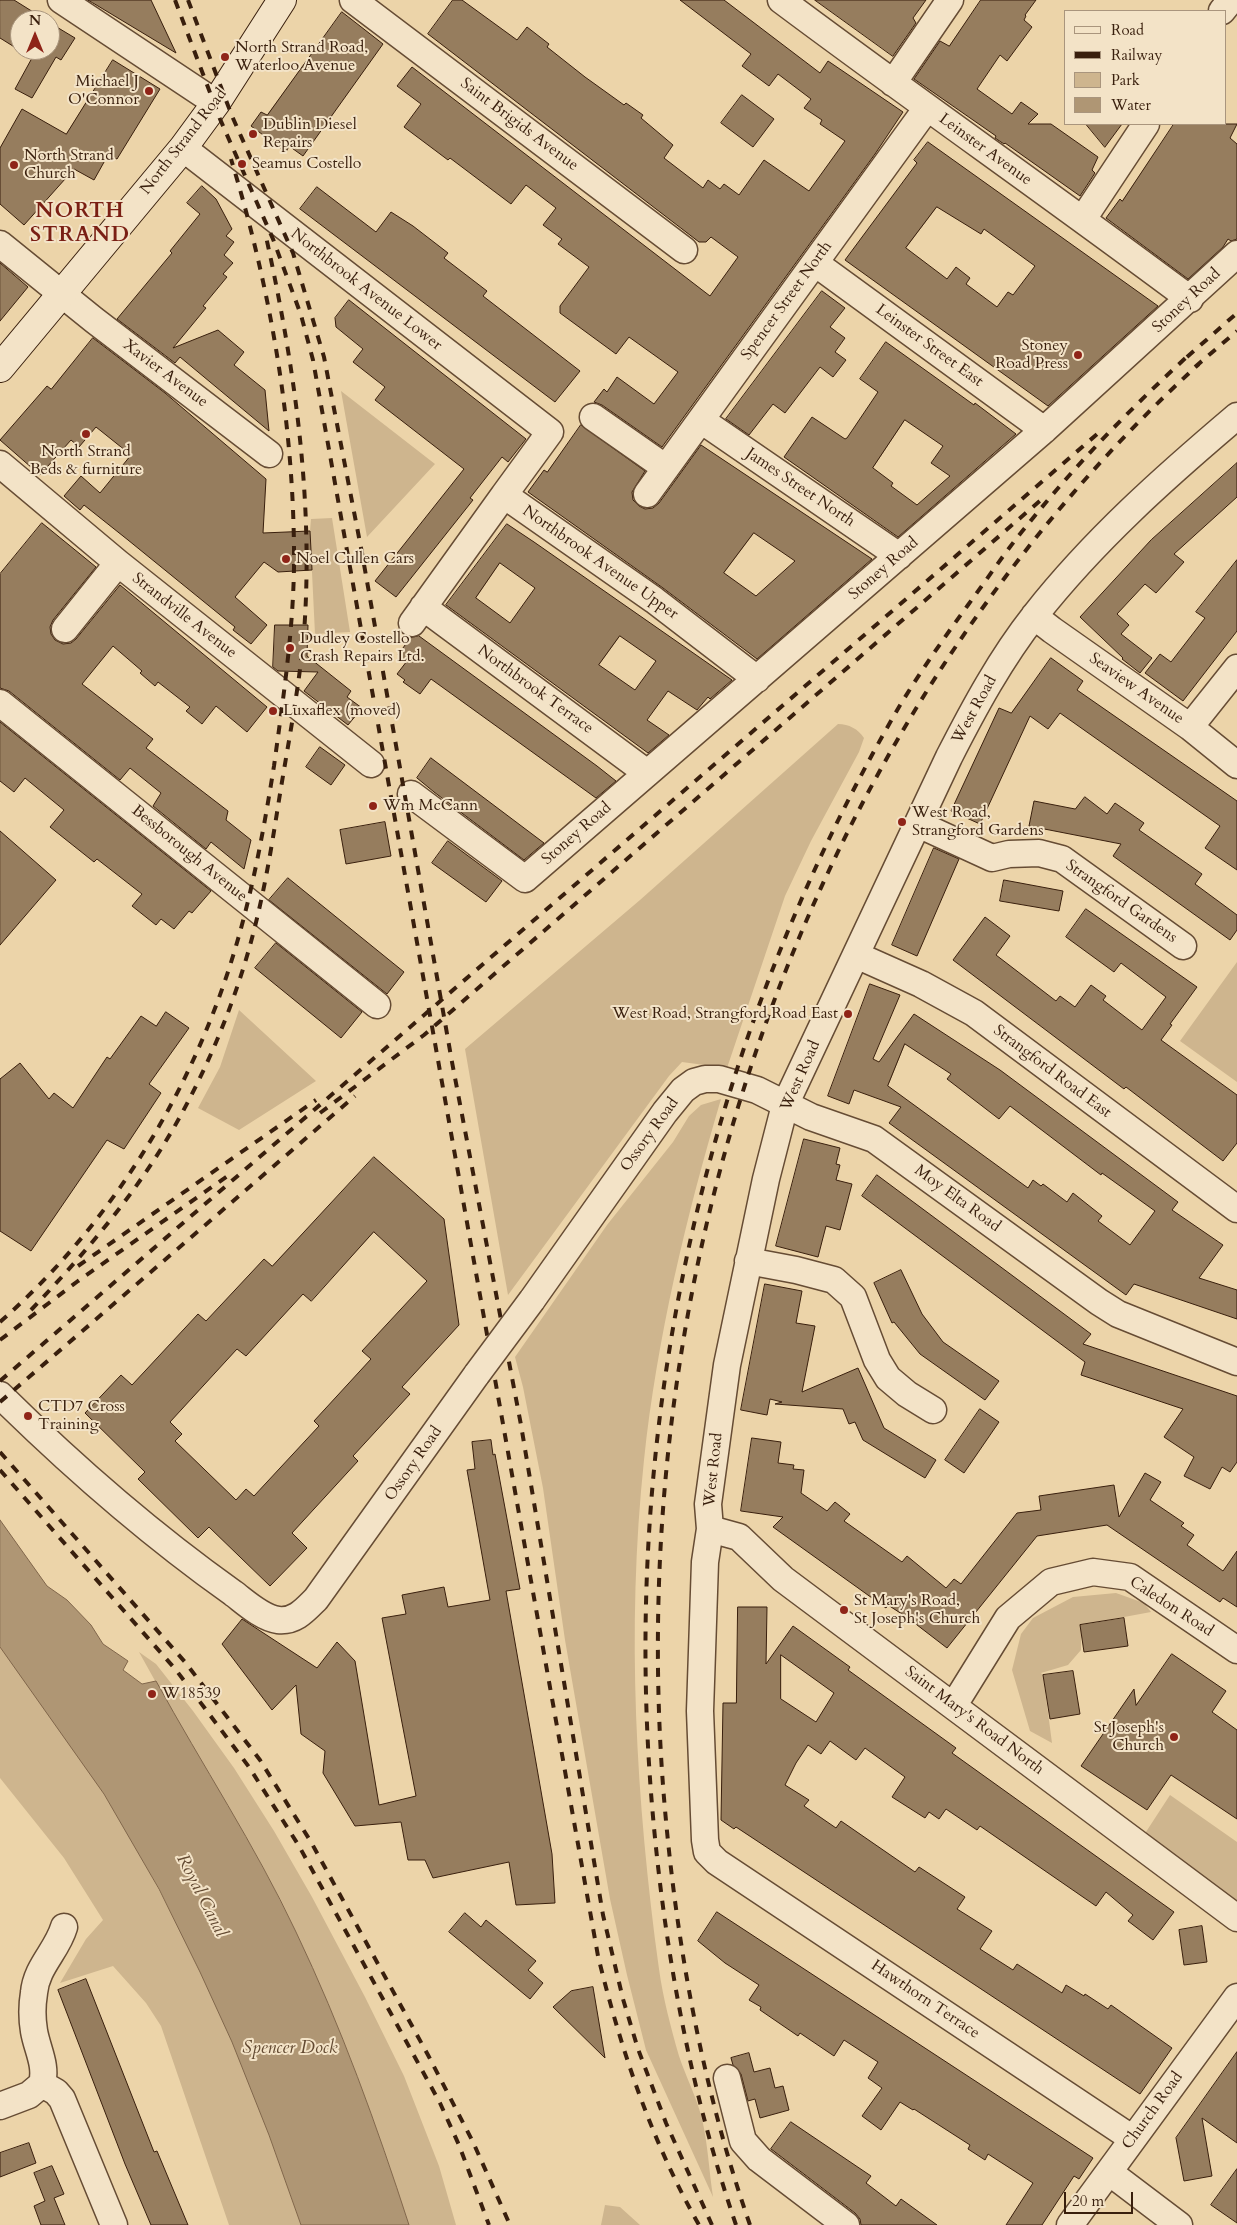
<!DOCTYPE html>
<style>
body{margin:0}
#map{position:relative;width:1237px;height:2225px;overflow:hidden;background:#ecd4a9;font-family:Cardo,serif}
canvas{display:block}
.legend{position:absolute;left:1064px;top:10px;width:162px;height:115px;box-sizing:border-box;background:#f3e3c7;border:1px solid #a9957d;margin:0;padding:6px 9px;list-style:none;font-size:15px;color:#391f0d}
.legend li{display:flex;align-items:center;gap:10px;height:25px}
.legend b{width:25px;border:1px solid #a9957d}
.north{position:absolute;left:10px;top:10px;width:50px;height:50px;box-sizing:border-box;background:#f3e3c7;border:1px solid #a9957d;border-radius:50%;rotate:0deg;font-size:14px;font-weight:700;line-height:20px;text-align:center;color:#391f0d}
.north::after{content:'';display:block;margin:auto;width:18px;height:22px;background:#8f2418;clip-path:polygon(50% 0,100% 100%,50% 72%,0 100%)}
.scale{position:absolute;left:1064px;top:2192px;width:69px;height:22px;box-sizing:border-box;border:2px solid #391f0d;border-top:0;padding-left:6px;font-size:15px;line-height:18px;white-space:nowrap;color:#391f0d;-webkit-text-stroke:4px #f3e3c7;paint-order:stroke}
</style>
<div id="map">
<canvas width="1237" height="2225"></canvas>
<ul class="legend">
<li><b style="height:6px;background:#f3e3c7"></b>Road</li>
<li><b style="height:6px;background:#391f0d"></b>Railway</li>
<li><b style="height:14px;background:#ceb58e"></b>Park</li>
<li><b style="height:14px;background:#af9674"></b>Water</li>
</ul>
<div class="north">N</div>
<div class="scale">20 m</div>
</div>
<script>
const c = document.querySelector('canvas').getContext('2d');
c.lineJoin = 'round';
function paint(path, color) { c.fillStyle = color; c.fill(path, 'evenodd'); }
function stroke(path, color, width, dash) { c.strokeStyle = color; c.lineWidth = width; c.lineCap = dash ? 'butt' : 'round'; c.setLineDash(dash || []); c.stroke(path); }
function label(font, color, halo, rows, align = 'center') {
  c.font = font + ' Cardo,serif'; c.lineWidth = 4; c.setLineDash([]); c.textBaseline = 'middle'; c.strokeStyle = halo; c.fillStyle = color; for (const [text, x, y, turn = 0] of rows) {
    c.save(); c.translate(x, y); c.rotate((+turn || 0) * Math.PI / 180); c.textAlign = isNaN(turn) ? turn : align; if (halo) c.strokeText(text, 0, 0); c.fillText(text, 0, 0); c.restore();
  }
}
const green = new Path2D(`
 M341 391 435 464 367 537Z
 M332 518 350 632 315 634 310 531 311 519Z
 M838 724C849 724 858 729 864 738L859 752 811 841 785 896 727 1068 682 1062 669 1076 508 1295 465 1049 640 900Z
 M1237 962V1082L1180 1041Z
 M239 1010 316 1081 239 1130 198 1108 220 1067Z
 M721 1099C686 1217 657 1338 644 1460 626 1629 636 1801 659 1969 663 1998 671 2028 679 2056 686 2077 697 2098 702 2119 708 2145 709 2171 713 2197L646 2050 627 1975 610 1899 565 1640 543 1488 523 1387 515 1357 607 1225 673 1142 689 1116 701 1105Z
 M1116 1593 1144 1603 1151 1612 1081 1625V1650L1068 1665 1041 1673 1043 1675 1052 1743 1030 1731 1012 1670 1021 1634 1033 1618 1073 1597Z
 M0 1647C36 1696 74 1744 105 1796 153 1874 195 1956 232 2041 258 2101 279 2163 301 2225H229L161 2026 146 2003 113 1966 60 1983 86 1939 103 1920 64 1858 0 1778Z
 M139 1652 156 1664 193 1711 234 1768 274 1831 312 1897 365 1997 404 2076 439 2166 456 2225H409C377 2126 341 2026 296 1932 266 1868 229 1808 193 1747 174 1716 157 1684 139 1652Z
 M1170 1795 1237 1842V1903L1144 1835Z
 M605 2205 620 2207 640 2225H601Z`);
const water = new Path2D(`
 M0 1520 47 1586 67 1600 91 1625 103 1644 128 1661 123 1670 142 1684 156 1681C202 1765 255 1845 296 1932 341 2026 377 2126 409 2225H301L269 2135 232 2042 200 1972 159 1889 104 1794 0 1647Z`);
const building = new Path2D(`
 M0 0H14L46 20H20V50H50V23L75 38 61 60 56 57 32 98 15 89 32 58 0 38Z
 M88 0H151L176 53 93 3Z
 M453 0H462L517 40 527 27 549 44 547 47 585 77 624 105 626 103 643 115 641 118 673 145 664 158 703 188 708 180 720 189 724 184 739 195 764 160 809 191 845 141 820 124 822 120 804 108 811 99 778 74 769 86 742 66 751 54 680 0H724L820 73 828 61 903 112 875 154 662 447 602 405 594 402 604 389 607 392 617 377 654 404 678 372 629 337 616 354 560 313V306L589 267 558 244 562 239 543 225 556 208 526 185 511 204 450 158 448 160 404 127 421 104 397 86 412 67 710 296 738 257 711 237 706 242H699L428 34Z
 M815 0H926L913 18 916 23 893 56Z
 M981 0H1036L1025 15 1026 16 1024 20 1032 27 1007 61 1000 55 977 89 1012 114 1021 102 1038 114 1028 124H1051L1098 157 1092 170 1095 173 1080 196 1005 143 1004 144 995 138 996 136 914 79 940 41 949 46Z
 M342 12 383 44 303 156 289 146 286 152 251 126 261 112 267 115Z
 M113 60 160 89 117 159 108 155 94 180 74 169 24 225 0 204V148L22 109 66 134Z
 M742 95 774 119 753 147 721 123Z
 M1086 124H1122L1105 147Z
 M1174 124H1237L1230 138 1237 144V239L1231 241 1228 239 1223 247 1188 279 1106 218 1120 199 1122 201Z
 M928 142 1158 306 1048 406 845 260 914 167 917 163 914 160ZM937 207 981 234 984 229 1035 266 1013 295 1008 292 997 307 966 284 970 278 956 267 947 279 906 248Z
 M202 186 216 199 232 229 226 236 234 242 224 255 233 263 223 274 227 277 203 306 206 308 173 348 218 330 244 352 234 365 265 390 269 431 180 357 175 363 117 319 172 253 170 251 200 214 187 203Z
 M317 187 376 232 391 212 413 226 448 253 444 258 487 291 483 296 580 371 555 402 300 209Z
 M0 263 28 287 0 321Z
 M822 291 845 308 830 327 845 338 835 352 846 360 833 377 820 367 785 413 773 404 749 435 726 419Z
 M349 300 526 439 508 462 502 457 470 498 473 500 396 597 375 581 464 469 375 400 385 387 353 362 363 349 336 327 335 318Z
 M93 338 165 393 266 479 263 533 310 531 312 570 278 572 264 562 235 597 267 625 251 644 233 630 235 627 128 540 84 505 80 510 64 496 81 476 100 493 131 455 96 427 79 447 71 440 40 475 0 440 47 386 51 389Z
 M886 342 974 405 975 403 1016 434 898 537 784 457 812 417 845 439 847 438 878 392 860 379ZM905 420 943 446 931 463 950 476 917 505 891 486 893 483 873 468Z
 M581 425 645 471 632 492 633 500 639 506 645 509 653 508 659 503 701 445 872 559 757 659 663 588 528 492 544 470 547 472ZM754 533 795 561 756 596 724 573Z
 M1237 463V497L1174 554 1184 562 1156 593 1145 584 1117 614 1129 625 1121 634 1152 658 1140 673 1122 659 1123 658 1080 617 1151 540Z
 M42 523 96 567 53 620 50 627 51 634 55 640 63 644 71 643 76 639 120 585 267 707 247 732 216 706 202 724 186 711 190 707 158 682 155 686 140 673 142 671 113 646 82 684 153 739 146 748 228 811 226 820 251 840 244 869 211 842 206 849 153 806 161 793 130 768 120 780 9 691 0 688V574Z
 M507 524 534 542 732 680 710 699 708 697 697 710 668 691 647 720 669 735 648 753 446 605ZM500 563 535 588 510 623 476 598ZM620 636 656 661 635 690 599 665Z
 M1237 560V631L1183 701 1145 673 1160 654 1171 662 1205 618 1196 612Z
 M275 625H308L307 656 351 691 347 697 362 708 348 725 304 691 318 672 278 671 273 667Z
 M419 636 597 766 616 781 596 798 431 679 420 694 403 682 405 680 397 674 407 661 398 655 410 638Z
 M1051 658 1083 681 1077 690 1237 801V870L1205 848 1220 826 1060 713 1048 729 1030 716 980 824 951 811 999 708 1011 713Z
 M0 722 211 891 192 913 189 911 174 929 161 919 156 925 132 906 142 894 97 859 94 862 50 827 64 810 25 778 14 792 0 781Z
 M320 747 345 765 331 785 306 767Z
 M431 758 544 843 524 860 434 792 417 778Z
 M1085 797 1107 814 1115 803 1144 823 1139 830 1202 874 1195 884 1237 915V930L1230 940 1113 856 1121 844 1029 826 1034 801 1075 809Z
 M385 822 391 856 346 864 340 830Z
 M0 831 56 880 0 945Z
 M448 841 502 881 486 902 432 863Z
 M934 848 959 859 917 956 892 945Z
 M288 878 404 972 387 994 269 900Z
 M1004 880 1063 891 1059 911 1000 901Z
 M1086 909 1197 987 1170 1024 1172 1025 1161 1040 1237 1095V1143L1223 1161 1126 1087 1124 1089 953 960 985 917 1010 936 996 955 1056 1001 1060 996 1075 1007 1091 985 1106 996 1103 1000 1142 1030 1166 997 1121 963 1114 972 1066 937Z
 M276 943 362 1012 341 1038 255 968Z
 M870 984 900 995 873 1059 879 1062 914 1014 1000 1070 1178 1202 1172 1210 1223 1245 1199 1278 1237 1290V1319L1134 1284 1126 1295 889 1123 901 1107 854 1090 849 1104 828 1096ZM905 1044 951 1074 947 1079 999 1119 1010 1106 1101 1175 1102 1173 1155 1211 1130 1245 1098 1221 1102 1216 1073 1193 1067 1202 1043 1184 1041 1186 1033 1180 1028 1188 888 1086Z
 M166 1012 189 1028 149 1084 161 1093 124 1149 107 1140 31 1251 0 1231V1079L20 1063 49 1099 54 1093 73 1108 107 1057 110 1059 141 1016 156 1026Z
 M804 1139 840 1148 836 1164 840 1165 836 1180 852 1184 840 1230 826 1226 818 1257 776 1246Z
 M374 1157 444 1219 459 1325 402 1387 410 1394 353 1456 358 1461 292 1533 307 1548 270 1586 209 1527 198 1538 138 1479 145 1472 85 1413 121 1375 132 1385 198 1314 206 1321 264 1259 272 1266ZM374 1232 427 1281 362 1351 371 1359 314 1421 319 1426 254 1496 246 1489 236 1500 175 1441 182 1434 170 1422 237 1349 246 1356 303 1294 311 1301Z
 M877 1175 1091 1334 1083 1344 1237 1396V1462L1230 1472 1222 1467 1210 1489 1184 1476 1194 1457 1164 1437 1183 1409 1081 1375 1085 1362 862 1196Z
 M901 1270 922 1314 943 1342 999 1381 985 1400 920 1354 894 1322 892 1323 874 1283Z
 M765 1284 802 1291 796 1323 815 1326 802 1392 858 1368 884 1428 936 1460 925 1478 863 1440 855 1422 849 1424 843 1409 775 1404 782 1402 770 1399 767 1415 741 1410Z
 M980 1409 999 1422 964 1473 945 1460Z
 M752 1438 781 1442 778 1463 794 1465 793 1469 804 1470 801 1493 827 1511 835 1502 850 1514 844 1521 902 1562 907 1556 946 1588 954 1579 961 1584 1017 1513 1041 1510 1039 1496 1114 1485 1119 1517 1145 1473 1161 1482 1150 1500 1184 1523 1181 1526 1194 1535 1187 1545 1223 1571 1237 1551V1607L1223 1598 1220 1602 1107 1525 1037 1536 947 1648 908 1618 888 1605 886 1608 773 1527 783 1517 741 1511Z
 M491 1440 493 1455 495 1454 520 1589 506 1591 552 1854 555 1903 516 1905 509 1862 433 1878 425 1860H408L401 1822 355 1826 323 1773 325 1751 301 1734 296 1685 272 1710 222 1644 242 1619 317 1668 337 1642 355 1661 379 1805 416 1796 382 1618 406 1614 402 1595 444 1587 448 1607 490 1600 467 1470 475 1469 472 1442Z
 M738 1607H767L766 1664 793 1626 850 1667 848 1670 956 1748 952 1753 1174 1912 1153 1940 1128 1921 1133 1915 1106 1892 1096 1906 980 1826 977 1830 946 1809 939 1819 929 1812 925 1818 892 1797 905 1777 865 1748 856 1760 830 1741 821 1754 808 1745 796 1763 785 1785 809 1800 804 1806 836 1828 841 1821 915 1872 919 1867 965 1897 957 1909 992 1931 980 1949 1013 1970 1017 1964 1062 1993 1066 1985 1084 1996 1085 1994 1108 2009 1111 2005 1172 2048 1140 2094 736 1827 734 1829 721 1820 723 1703H736ZM781 1655 834 1693 816 1722 781 1699Z
 M1124 1618 1128 1646 1084 1652 1080 1625Z
 M1172 1654 1226 1691 1212 1712 1237 1730V1819L1171 1775 1147 1810 1081 1766 1134 1689 1136 1705Z
 M1073 1671 1080 1714 1050 1719 1043 1675Z
 M717 1912 1093 2158 1079 2179 1074 2176 1042 2225H1006L1033 2183 988 2154 985 2160 968 2149 970 2145 914 2109 913 2110 900 2102 881 2130 862 2116 882 2088 868 2078 878 2062 844 2040 834 2056 800 2033 798 2036 760 2010 761 2007 749 2000 759 1985 725 1963 698 1941Z
 M465 1913 481 1927 486 1920 536 1961 528 1970 543 1983 530 1999 449 1932Z
 M1202 1926 1207 1962 1184 1965 1179 1930Z
 M86 1979 154 2152 157 2151 188 2225H151L125 2164 58 1990Z
 M593 1987 605 2058 553 2007 571 1991Z
 M1237 2052V2143L1202 2118 1212 2176 1184 2181 1176 2138Z
 M749 2053 754 2072 770 2068 775 2088 783 2086 789 2110 760 2118 755 2099 748 2101 741 2074 733 2065 731 2058Z
 M791 2122 871 2176 866 2183 896 2206 901 2199 937 2225H861L860 2219 855 2213 771 2149Z
 M29 2143 36 2163 0 2177V2153Z
 M52 2166 64 2194 54 2198 65 2225H41L34 2206 45 2201 34 2173Z
 M1237 2169V2223L1211 2205Z`);
const street = new Path2D(`
 M61 0 216 103
 M353 0 684 250
 M781 0C916 101 1055 198 1190 299
 M1222 11 1231 0
 M893 83 950 0
 M183 148 550 432 504 495 654 600 757 679
 M1083 219 1146 124
 M0 244 94 320 269 454
 M815 263 1044 430
 M593 417 666 468
 M701 420 899 556
 M0 464 118 563 371 764
 M647 494 927 108
 M423 607 647 773
 M1034 616 1052 630 1190 727 1237 765
 M412 623 504 495
 M65 629 118 563
 M0 703 377 1005
 M1190 727 1237 668
 M411 794 525 879 1044 430 1237 254
 M918 824 992 858 1009 854 1039 853 1062 859 1183 946
 M856 955 921 984 974 1013 1237 1209
 M748 1261 796 1270 834 1280 853 1297 877 1360 888 1378 907 1394 933 1410
 M532 1300 665 1112 683 1090 694 1082 705 1079H719L757 1090 811 1117 874 1139 1099 1302 1118 1314 1237 1362
 M0 1395C72 1466 150 1534 233 1593 245 1602 262 1618 278 1620 295 1622 305 1610 316 1599L477 1374
 M710 1529 739 1537 783 1579 1237 1918
 M954 1705 1008 1618 1051 1582 1093 1572 1130 1577 1237 1650
 M64 1927C57 1951 36 1967 34 1993 32 2005 32 2019 34 2031 37 2049 47 2065 42 2084L56 2092 62 2099 114 2225
 M727 2078 743 2141 759 2159 846 2225
 M0 2106 29 2095 42 2084
 M1133 2139 717 1862 707 1852 705 1840 700 1711 705 1562 710 1529 708 1504 727 1365 766 1179 785 1105 949 757C974 708 1001 658 1035 615 1094 540 1165 477 1237 416
 M1109 2172 1179 2225
 M1070 2225 1237 1997`);
const secondary = new Path2D(`
 M0 368 183 148 216 103 282 0`);
const rail = new Path2D(`
 M175 0 220 119 273 239 301 315 313 360 598 1956C621 2050 651 2140 699 2225
 M188 0 232 116 293 253 324 357 362 553 452 1062 521 1425 603 1915 623 1999 638 2049 666 2123 712 2225
 M1187 357 1237 313
 M1195 367 1237 331
 M320 1113 424 1035 1042 499
 M78 1266 316 1100
 M31 1310C89 1249 142 1187 182 1113 216 1050 242 983 258 914 267 876 273 838 279 800 288 744 299 689 304 633 314 498 294 363 265 232
 M0 1322C116 1220 199 1081 240 932 255 878 265 822 274 766 283 700 293 633 294 567 295 429 271 290 231 159
 M0 1340 78 1281 229 1175
 M0 1381 1103 429
 M0 1402 355 1096
 M0 1452 185 1662 260 1760 311 1842 428 2055 473 2142 510 2225
 M0 1470 176 1670 249 1767 299 1846 440 2103 459 2145 489 2225
 M736 2225C690 2090 664 1948 652 1805 620 1423 706 1038 899 707 920 672 944 638 968 605 988 578 1007 549 1029 523 1078 462 1133 406 1191 353
 M750 2225C702 2087 676 1943 664 1798 621 1272 805 723 1199 364`);
const streetBridge = new Path2D(`
 M477 1374 532 1300`);
const markers = [
 [225,57,5,"#8f2418"],
 [149,91,5,"#8f2418"],
 [253,134,5,"#8f2418"],
 [242,164,5,"#8f2418"],
 [14,165,5,"#8f2418"],
 [1078,355,5,"#8f2418"],
 [86,434,5,"#8f2418"],
 [286,559,5,"#8f2418"],
 [290,648,5,"#8f2418"],
 [273,711,5,"#8f2418"],
 [373,806,5,"#8f2418"],
 [902,822,5,"#8f2418"],
 [848,1014,5,"#8f2418"],
 [28,1416,5,"#8f2418"],
 [844,1610,5,"#8f2418"],
 [152,1694,5,"#8f2418"],
 [1174,1737,5,"#8f2418"]
];
const poiNames = [
 ["North Strand Road,",235,48],
 ["Waterloo Avenue",235,66],
 ["Michael J",139,82,"right"],
 ["O'Connor",139,100,"right"],
 ["Dublin Diesel",263,125],
 ["Repairs",263,143],
 ["North Strand",24,156],
 ["Church",24,174],
 ["Seamus Costello",252,164],
 ["Stoney",1068,346,"right"],
 ["Road Press",1068,364,"right"],
 ["North Strand",86,452,"center"],
 ["Beds & furniture",86,470,"center"],
 ["Noel Cullen Cars",296,559],
 ["Dudley Costello",300,639],
 ["Crash Repairs Ltd.",300,657],
 ["Luxaflex (moved)",283,711],
 ["Wm McCann",383,806],
 ["West Road,",912,813],
 ["Strangford Gardens",912,831],
 ["West Road, Strangford Road East",838,1014,"right"],
 ["CTD7 Cross",38,1407],
 ["Training",38,1425],
 ["St Mary's Road,",854,1601],
 ["St Joseph's Church",854,1619],
 ["W18539",162,1694],
 ["St Joseph's",1164,1728,"right"],
 ["Church",1164,1746,"right"]
];
const streetNames = [
 ["Saint Brigids Avenue",519,125,37],
 ["North Strand Road",184,142,-52],
 ["Leinster Avenue",985,150,36],
 ["Northbrook Avenue Lower",366,290,38],
 ["Spencer Street North",787,301,-54],
 ["Stoney Road",1187,301,-43],
 ["Leinster Street East",929,346,36],
 ["Xavier Avenue",165,374,37],
 ["James Street North",800,488,34],
 ["Northbrook Avenue Upper",600,563,35],
 ["Stoney Road",884,569,-41],
 ["Strandville Avenue",184,616,38],
 ["Seaview Avenue",1136,689,35],
 ["Northbrook Terrace",535,690,36],
 ["West Road",975,710,-61],
 ["Stoney Road",577,834,-41],
 ["Bessborough Avenue",189,854,39],
 ["Strangford Gardens",1121,902,35],
 ["Strangford Road East",1052,1072,37],
 ["West Road",801,1076,-66],
 ["Ossory Road",650,1135,-54],
 ["Moy Elta Road",957,1199,36],
 ["Ossory Road",414,1464,-55],
 ["West Road",714,1470,-84],
 ["Caledon Road",1171,1607,33],
 ["Saint Mary's Road North",974,1721,37],
 ["Hawthorn Terrace",925,2000,34],
 ["Church Road",1153,2111,-54]
];
const waterNames = [
 ["Royal Canal",201,1896,63],
 ["Spencer Dock",290,2049]
];
const districtNames = [
 ["NORTH",80,212],
 ["STRAND",80,236]
];
paint(green, '#ceb58e');
paint(water, '#af9674');
stroke(water, '#80664b', 1);
paint(building, '#967d5e');
stroke(building, '#391f0d', 1);
stroke(street, '#664c34', 29);
stroke(secondary, '#391f0d', 30);
stroke(street, '#f3e3c7', 26);
stroke(secondary, '#f3e3c7', 28);
stroke(rail, '#391f0d', 4, [9, 9]);
stroke(streetBridge, '#664c34', 29, []);
stroke(streetBridge, '#f3e3c7', 26);
for (const [x, y, r, color] of markers) { const dot = new Path2D(); dot.arc(x, y, r, 0, 2 * Math.PI); c.fillStyle = color; c.fill(dot); stroke(dot, '#f3e3c7', 2); }
label('16px', '#391f0d', '#f3e3c7', poiNames, 'left');
label('16px', '#391f0d', '#f3e3c7', streetNames);
label('italic 18px', '#624931', '#f3e3c7', waterNames);
c.letterSpacing = '1px';
label('bold 21px', '#7a1f14', '#f3e3c7', districtNames);
c.letterSpacing = '0px';
</script>
